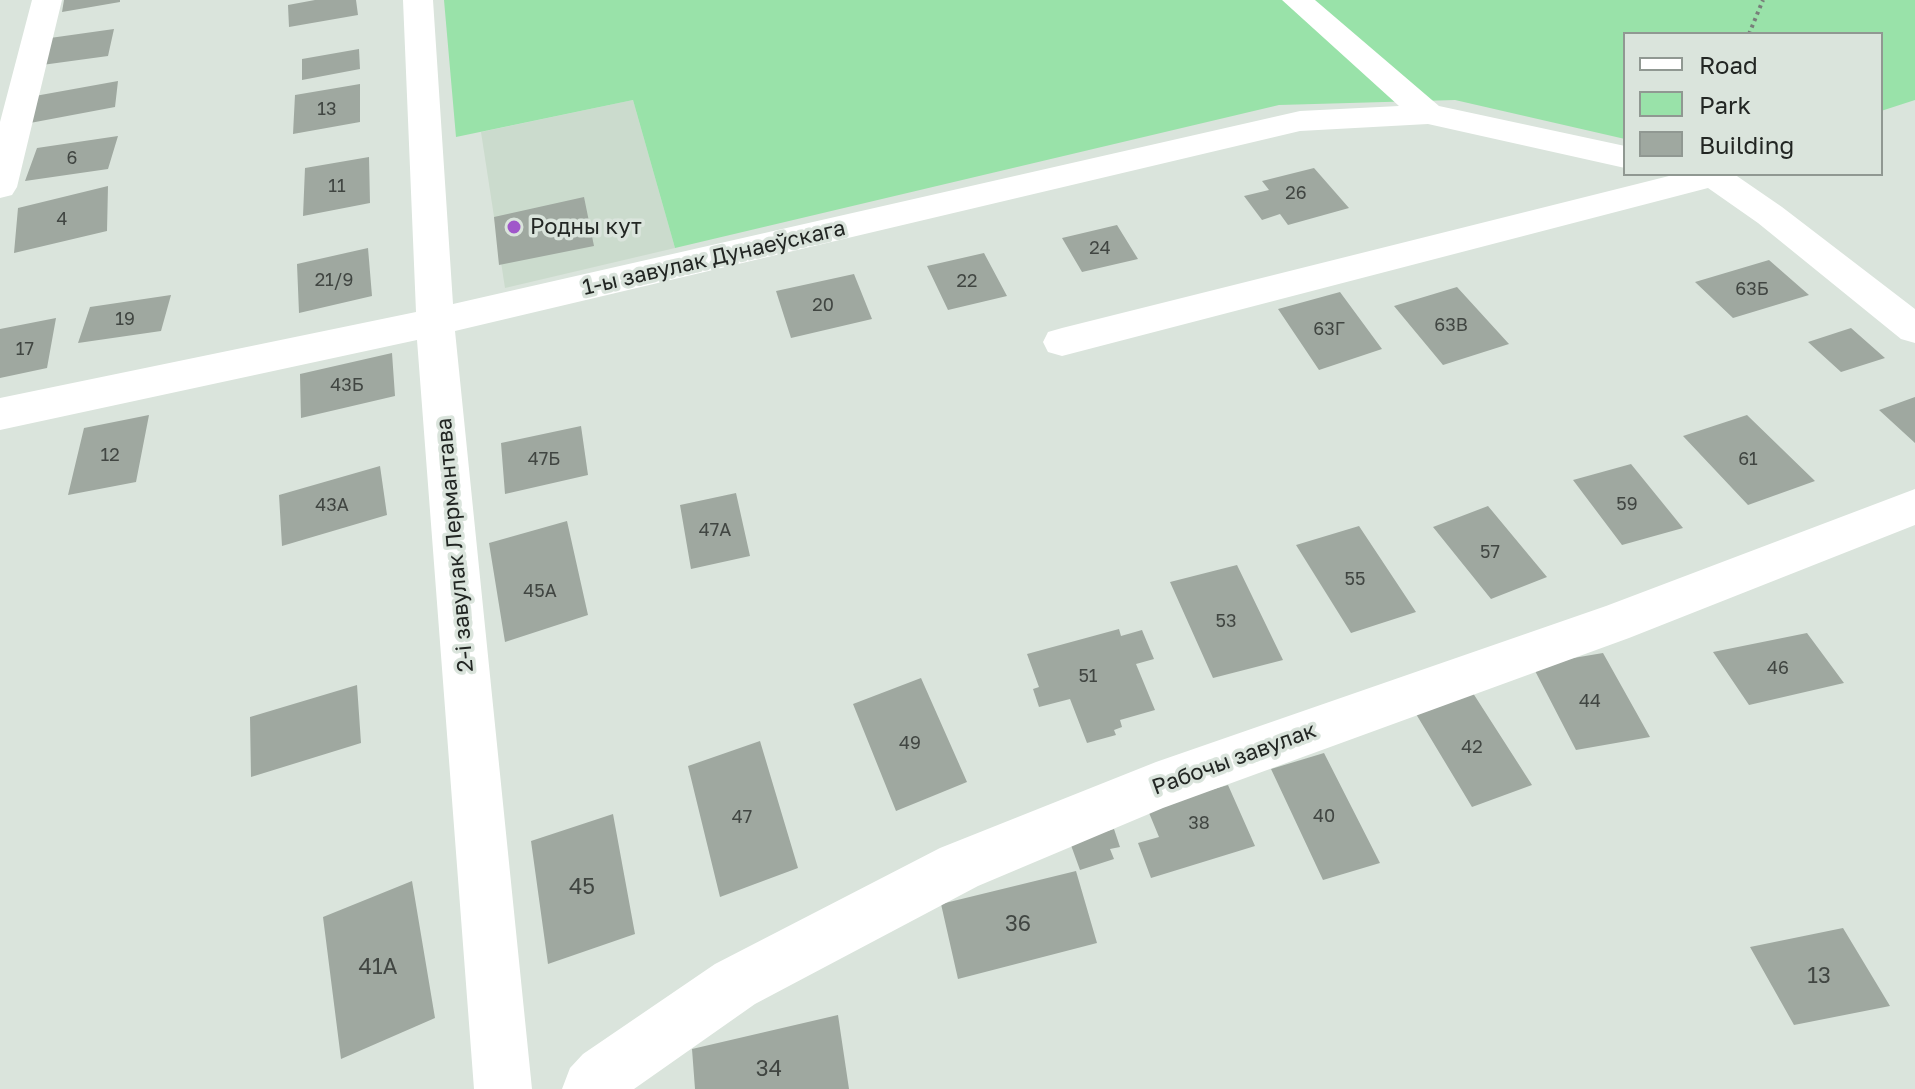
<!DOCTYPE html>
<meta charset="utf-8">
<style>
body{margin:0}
#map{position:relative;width:1915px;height:1089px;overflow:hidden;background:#dae4dc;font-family:"Golos Text",sans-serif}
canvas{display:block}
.legend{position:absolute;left:1623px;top:32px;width:260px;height:144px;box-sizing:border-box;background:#dae4dc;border:2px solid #909892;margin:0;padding:10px 14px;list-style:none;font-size:24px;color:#222623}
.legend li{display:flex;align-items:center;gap:16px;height:40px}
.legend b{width:40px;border:2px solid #909892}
</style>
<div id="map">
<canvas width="1915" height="1089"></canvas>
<ul class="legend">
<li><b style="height:10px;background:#fff"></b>Road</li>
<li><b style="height:22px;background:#99e2a9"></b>Park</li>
<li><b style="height:22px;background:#9fa8a0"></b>Building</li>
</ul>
</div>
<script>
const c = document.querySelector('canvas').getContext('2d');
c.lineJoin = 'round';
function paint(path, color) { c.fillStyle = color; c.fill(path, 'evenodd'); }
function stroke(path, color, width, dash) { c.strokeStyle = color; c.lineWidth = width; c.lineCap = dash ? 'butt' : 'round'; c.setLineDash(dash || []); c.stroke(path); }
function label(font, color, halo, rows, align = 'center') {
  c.font = font + ' "Golos Text",sans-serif'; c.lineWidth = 7; c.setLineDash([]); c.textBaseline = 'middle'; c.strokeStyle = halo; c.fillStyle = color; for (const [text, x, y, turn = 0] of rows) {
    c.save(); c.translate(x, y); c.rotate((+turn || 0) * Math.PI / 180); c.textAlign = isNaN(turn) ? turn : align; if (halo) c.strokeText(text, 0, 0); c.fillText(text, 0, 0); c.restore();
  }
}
const built = new Path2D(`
 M633 100 675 248 505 288 481 132Z`);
const green = new Path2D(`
 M444 0H1915V100L1881 111V34H1625V139L1455 100 1279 105 675 248 633 100 456 137Z`);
const building = new Path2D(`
 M64 0H120V2L62 12Z
 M315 0H356L358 15 289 27 288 5Z
 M114 29 108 56 42 65 50 38Z
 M359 49 360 69 302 80V59Z
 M118 81 115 107 30 123 35 96Z
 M360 84V122L293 134 295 95Z
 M118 136 108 169 25 181 37 148Z
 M369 157 370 203 303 216 305 168Z
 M1314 168 1349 208 1288 225 1280 214 1262 220 1244 196 1269 190 1262 181Z
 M108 186 107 231 14 253 18 208Z
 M584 197 594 246 499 265 494 217Z
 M1117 225 1138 259 1082 272 1062 238Z
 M368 248 372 296 299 313 297 264Z
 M984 253 1007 296 948 310 927 266Z
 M1769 260 1809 295 1733 318 1695 282Z
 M854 274 872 319 791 338 776 291Z
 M1457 287 1509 344 1443 365 1394 306Z
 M1340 292 1382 349 1319 370 1278 309Z
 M171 295 161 331 78 343 90 307Z
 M56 318 47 368 0 378V329Z
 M1851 328 1885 358 1841 372 1808 342Z
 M392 353 395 396 301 418 300 374Z
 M1915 397V443L1879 410Z
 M149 415 136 482 68 495 84 428Z
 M1747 415 1815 481 1748 505 1683 436Z
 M581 426 588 475 505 494 501 443Z
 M1631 464 1683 528 1622 545 1573 480Z
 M380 466 387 515 282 546 279 495Z
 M736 493 750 556 691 569 680 505Z
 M1488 506 1547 577 1491 599 1433 527Z
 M567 521 588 615 505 642 489 543Z
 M1359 526 1416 612 1351 633 1296 545Z
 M1237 565 1283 660 1213 678 1170 582Z
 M1119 629 1121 636 1142 630 1154 659 1136 664 1155 710 1120 720 1122 727 1114 730 1116 735 1087 743 1070 699 1039 707 1033 689 1039 687 1027 654Z
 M1807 633 1844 683 1749 705 1713 652Z
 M1603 653 1650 737 1576 750 1532 665Z
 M921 678 967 782 896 811 853 704Z
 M357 685 361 743 251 777 250 717Z
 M1471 690 1532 785 1472 807 1413 709Z
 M760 741 798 868 720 897 688 766Z
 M1324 753 1380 863 1323 880 1271 769Z
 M1228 785 1255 846 1151 878 1138 843 1159 837 1147 808Z
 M613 814 635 934 548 964 531 841Z
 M1064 826 1104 832 1114 829 1120 847 1110 849 1114 859 1080 870Z
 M1076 871 1097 943 958 979 941 904Z
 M412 881 435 1018 341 1059 323 917Z
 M1843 928 1890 1006 1794 1025 1750 947Z
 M838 1015 849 1089H695L692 1049Z`);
const path = new Path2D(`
 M1749 34 1763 0`);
const minor = new Path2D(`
 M32 0H62L17 187 12 195 0 198V122Z
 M403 0H433L453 304 1300 111 1399 106 1282 0H1315L1439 106 1625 146V168L1428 124 1300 131 455 331 532 1089H474L417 340 0 430V398L416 312Z
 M1677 174H1734L1782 207 1915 309V343L1901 339 1758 223 1708 188 1062 356 1048 352 1043 342 1048 332 1062 328Z
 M1915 489V525L1629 638 1163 808 978 886 755 1004 634 1089H562L570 1068 583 1054 715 964 940 848 1156 762 1606 606Z`);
const markers = [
 [514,227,8,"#a057ca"]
];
const numberNames = [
 ["13",327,109],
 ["6",72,158],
 ["11",337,186],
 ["26",1296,193],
 ["4",62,219],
 ["24",1100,248],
 ["21/9",334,280],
 ["22",967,281],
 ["63Б",1752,289],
 ["20",823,305],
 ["19",125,319],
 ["63В",1451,325],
 ["63Г",1329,329],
 ["17",25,349],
 ["43Б",347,385],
 ["12",110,455],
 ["47Б",544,459],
 ["61",1748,459],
 ["59",1627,504],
 ["43А",332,505],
 ["47А",715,530],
 ["57",1490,552],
 ["55",1355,579],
 ["45А",540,591],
 ["53",1226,621],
 ["46",1778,668],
 ["51",1088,676],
 ["44",1590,701],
 ["49",910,743],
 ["42",1472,747],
 ["40",1324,816],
 ["47",742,817],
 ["38",1199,823]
];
const poiNames = [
 ["Родны кут",530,227]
];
const streetNames = [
 ["1-ы завулак Дунаеўскага",714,258,-13],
 ["2-і завулак Лермантава",455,545,-95],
 ["Рабочы завулак",1234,759,-20]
];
const nearNumbernames = [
 ["45",582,887],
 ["36",1018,924],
 ["41А",378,967],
 ["13",1819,976],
 ["34",769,1069]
];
paint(built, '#cbdbcd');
paint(green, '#99e2a9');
paint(building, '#9fa8a0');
stroke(path, '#787f7a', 4, [3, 4]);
paint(minor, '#fff');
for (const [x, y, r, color] of markers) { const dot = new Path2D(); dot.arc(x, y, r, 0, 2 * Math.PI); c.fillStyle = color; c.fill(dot); stroke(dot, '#dae4dc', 3); }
label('18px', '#414642', null, numberNames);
label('22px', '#222623', '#dae4dc', poiNames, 'left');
label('22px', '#222623', '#dae4dc', streetNames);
label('22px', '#414642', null, nearNumbernames);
</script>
